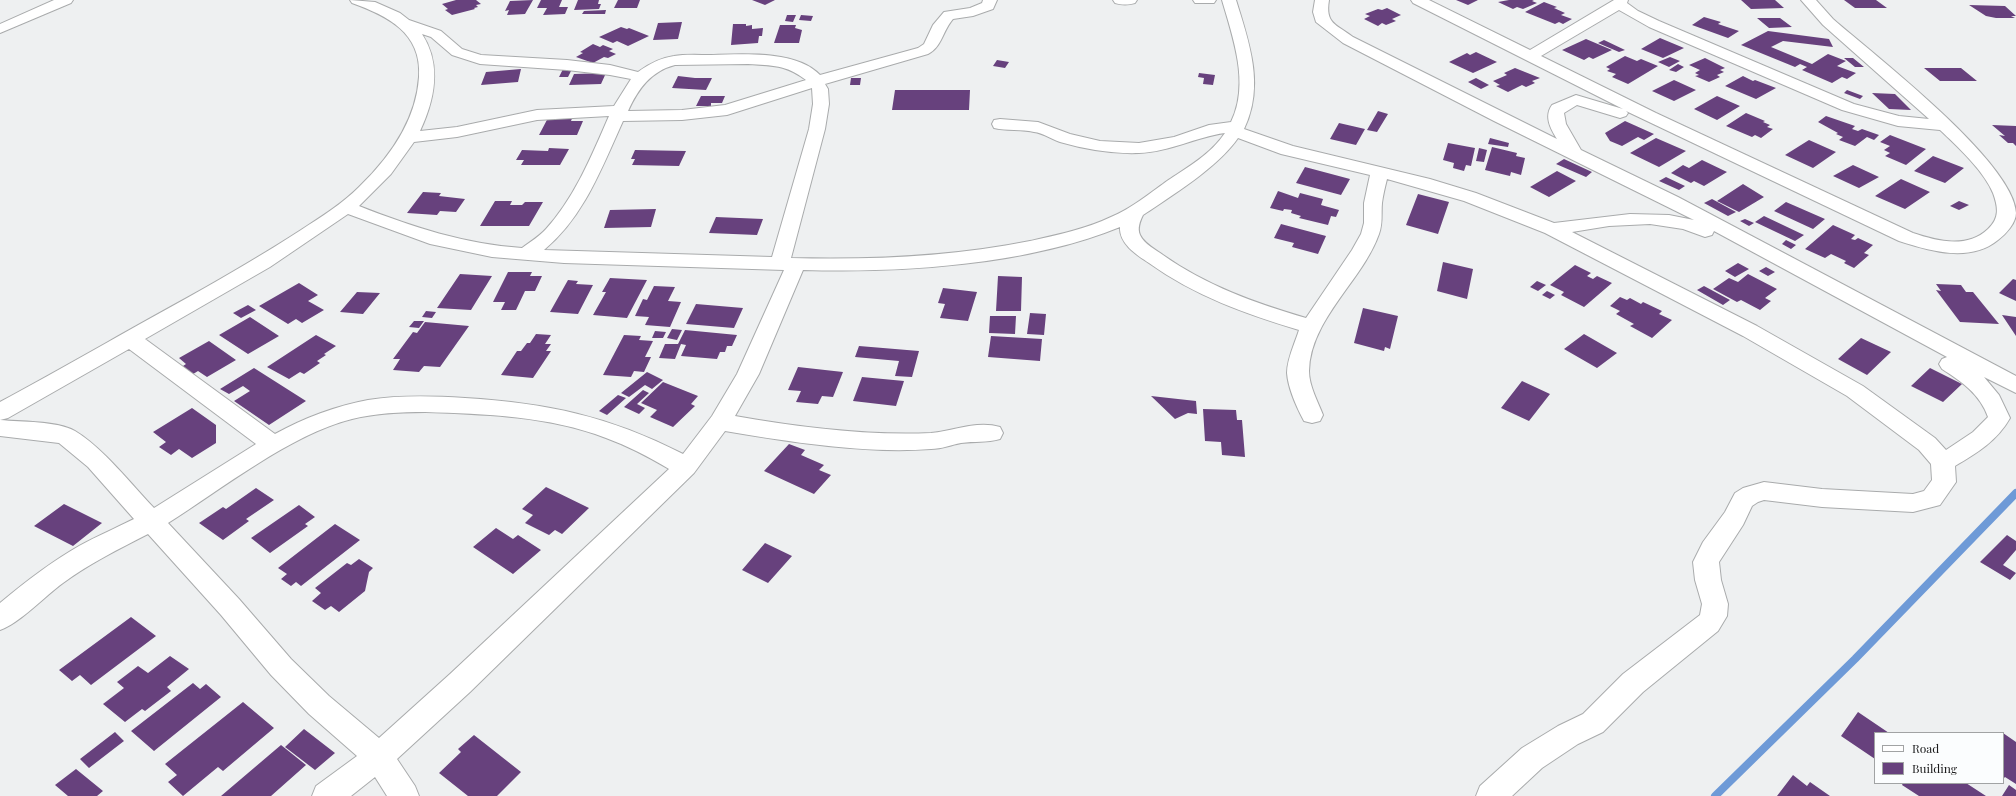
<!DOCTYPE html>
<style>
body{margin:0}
#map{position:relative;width:2016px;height:796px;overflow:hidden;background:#eef0f1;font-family:"Playfair Display",serif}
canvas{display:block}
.legend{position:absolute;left:1874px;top:732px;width:130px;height:52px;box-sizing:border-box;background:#fbfdfe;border:1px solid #a1a3a4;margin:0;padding:5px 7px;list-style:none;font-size:12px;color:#1b1b1c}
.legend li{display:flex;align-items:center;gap:8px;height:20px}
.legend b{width:20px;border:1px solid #a1a3a4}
</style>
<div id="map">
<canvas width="2016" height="796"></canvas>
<ul class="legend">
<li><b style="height:5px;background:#fff"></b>Road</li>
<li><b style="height:11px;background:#67417d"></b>Building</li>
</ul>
</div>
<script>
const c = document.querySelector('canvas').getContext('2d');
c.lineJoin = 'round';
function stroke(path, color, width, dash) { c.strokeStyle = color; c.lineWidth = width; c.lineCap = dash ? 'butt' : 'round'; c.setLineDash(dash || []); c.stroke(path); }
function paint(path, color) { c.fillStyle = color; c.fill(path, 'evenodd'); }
const stream = new Path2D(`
 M1715 796 1855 659 2016 493`);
const building = new Path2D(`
 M456 0H476L481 4 476 5 478 7 474 8 475 9 452 15 445 10 448 9 442 4Z
 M533 0 525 14 507 15 509 10 505 11 510 1Z
 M541 0H562L559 7H568L565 14 543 15 547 8H537Z
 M578 0H599L598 4H601L599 9 574 10Z
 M618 0H640L637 8H614Z
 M752 0H775L765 5Z
 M1456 0H1478L1468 5Z
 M1509 0H1534L1532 1 1537 3 1523 9 1517 7 1513 9 1498 2Z
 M1741 0H1775L1784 8 1751 9Z
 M1844 0H1876L1887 8H1855Z
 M1544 2 1557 7 1554 8 1565 13 1561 15 1572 19 1563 24 1559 22 1555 24 1525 12Z
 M1969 5 2005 6 2016 16H2011L2015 18H1996L1986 16Z
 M1387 8 1401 15 1392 19 1396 21 1386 25 1382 23 1378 26 1364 19 1370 16 1365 14 1378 9 1382 10Z
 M606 10 605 14H582L584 11Z
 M787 15H796L793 22 785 21Z
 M801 15 813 16 811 21 799 20Z
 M1704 17 1721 22 1718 24 1739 31 1728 38 1692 25Z
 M1757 18H1780L1792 27 1769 28Z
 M682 22 678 39 653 40 658 23Z
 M733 24H746V26L752 25V29L763 28 762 36H759L758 43 731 45Z
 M780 25H796L795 28 802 30 799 43H774Z
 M621 27 627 29 629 28 649 36 628 46 617 41 613 43 599 37Z
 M1768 31 1829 39 1833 47 1783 41 1771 47 1812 64 1828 54 1846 61 1837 66 1856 73 1847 79 1842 77 1832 83 1802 70 1807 67 1800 64 1795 67 1741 45Z
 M1660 38 1684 48 1663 58 1641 49Z
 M1586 39 1612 50 1593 59 1589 57 1584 60 1562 50Z
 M1604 40 1625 50 1619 52 1598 43Z
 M593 44 600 47 603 45 613 49 609 51 616 54 608 58 604 57 593 63 576 57 583 53 580 52Z
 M1476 52 1497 62 1473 73 1449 62 1467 53 1470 55Z
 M1625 56 1637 61 1641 59 1658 66 1628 84 1612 77 1616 74 1607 71 1610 69 1606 67Z
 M1670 57 1680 61 1669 67 1658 62Z
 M1705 58 1725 68 1720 70 1724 72 1717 75 1720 77 1709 82 1695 76 1699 75 1695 73 1700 70 1689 65Z
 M1844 58H1853L1864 67H1855Z
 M997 60 1009 62 1005 68 993 66Z
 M1678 64 1684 67 1676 72 1669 70Z
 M564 67H573L568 77H559Z
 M1515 68 1540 78 1532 81 1535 83 1526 87 1522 85 1508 92 1496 86 1500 85 1493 81 1507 75 1504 73Z
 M1924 68H1961L1977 81H1940Z
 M521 69 518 82 481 85 486 72Z
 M606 73 601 84 569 85 574 74Z
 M1199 73 1215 75 1213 85 1203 84 1204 78 1198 77Z
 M678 76 695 78H712L706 90 672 88Z
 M1743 76 1753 81 1755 80 1776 88 1756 99 1725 86Z
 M851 78H861L860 85H850Z
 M1476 78 1489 85 1481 89 1468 82Z
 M1674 80 1696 90 1674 101 1652 91Z
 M895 90H970L969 110H892Z
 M1847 90 1863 96 1860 99 1844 93Z
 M1872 93 1895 94 1911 110 1889 109Z
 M701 96H725L722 103H711V106H696Z
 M1717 96 1740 106 1717 120 1694 109Z
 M1378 111 1388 114 1377 132 1367 130Z
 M1746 113 1765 121 1763 122 1770 125 1767 127 1773 129 1761 138 1755 135 1752 137 1726 126Z
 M549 116H573L571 121H583L577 135H539Z
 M1826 116 1855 126 1852 129 1858 131 1862 129 1879 135 1874 140 1867 137 1855 146 1839 140 1843 137 1836 134 1838 133 1818 122Z
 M1625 121 1654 134 1644 140 1638 137 1622 146 1610 141 1605 133Z
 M1339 123 1365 129 1356 145 1330 139Z
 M1992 125 2016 126V146L2013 143H2008L1999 135 2005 136Z
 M1890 135 1926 149 1906 165 1885 156 1890 153 1884 150 1890 146 1880 142Z
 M1490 138 1509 143 1508 147 1488 144Z
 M1656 138 1686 151 1659 167 1630 153Z
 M1809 140 1836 152 1813 168 1785 155Z
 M1448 143 1475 148 1471 166 1466 165 1464 171 1453 168 1454 163 1443 160Z
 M1492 147 1517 153 1516 156 1525 158 1521 175 1511 172 1510 176 1485 170Z
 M549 148 569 149 560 165H521L524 160H516L522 150 548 151Z
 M1479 148 1487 150 1484 162 1476 161Z
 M635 150 686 151 679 166 632 165 635 159H631Z
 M1933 156 1964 168 1945 183 1914 171Z
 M1564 159 1592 172 1586 177 1556 164Z
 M1702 160 1727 172 1704 186 1694 181 1691 183 1671 173 1683 165 1689 168Z
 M1853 165 1879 177 1859 188 1833 176Z
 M1305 167 1350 179 1341 195 1296 183Z
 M1557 171 1576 181 1549 197 1530 187Z
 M1666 177 1685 186 1679 190 1659 181Z
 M1901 179 1930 192 1905 209 1875 196Z
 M1743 184 1764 197 1739 212 1717 201Z
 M1278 191 1298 198 1300 193 1323 199 1321 205 1339 210 1336 217 1331 216 1328 225 1299 218 1301 216 1291 213 1292 210 1284 209 1283 211 1270 208Z
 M423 192 441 193 439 196 465 199 456 212 440 211 437 215 407 213Z
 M1418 194 1449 202 1438 234 1406 225Z
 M1712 199 1736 212 1728 216 1704 203Z
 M495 201H512L510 205H522L525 202H543L529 226H480Z
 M1959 201 1969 205 1959 210 1950 206Z
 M1786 202 1825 219 1813 229 1774 211Z
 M656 209 651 227 604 228 610 210Z
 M1764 216 1804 235 1795 241 1755 222Z
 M716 217 763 219 757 235 709 233Z
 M1745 219 1754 223 1749 226 1740 221Z
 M1281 224 1326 236 1318 254 1292 247 1294 243 1274 238Z
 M1833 225 1855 235 1851 239 1855 240 1858 238 1873 245 1864 253 1869 255 1854 268 1844 263 1846 261 1831 254 1825 258 1805 249Z
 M1786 240 1796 245 1791 249 1782 244Z
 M1443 262 1473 269 1467 299 1437 291Z
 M1738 263 1749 269 1735 277 1725 271Z
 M1575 265 1591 273 1587 276 1593 279 1597 276 1612 283 1584 307 1561 295 1564 292 1550 285Z
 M1766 267 1775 272 1768 276 1759 271Z
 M508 272H532L530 276H542L535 291H525L516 310H501L505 302H493Z
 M460 274 492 276 471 310 437 308Z
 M1748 274 1777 289 1765 298 1771 301 1760 310 1741 300 1737 302 1713 289 1729 278 1738 282Z
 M998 276 1022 277 1021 311H996Z
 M610 278 647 280 627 318 593 315 606 292H602Z
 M2013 279 2016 280V301L1999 293Z
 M568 280 578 281 576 284 593 285 578 314 550 312Z
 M1537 281 1546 285 1538 291 1530 287Z
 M299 283 318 295 308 301 324 310 302 323 296 319 288 324 259 306Z
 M1936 284 1961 285 1966 292H1973L1999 324 1960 322 1936 290 1941 291Z
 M654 286 675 287 668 301 681 302 670 327 645 325 649 317 635 316 643 299 647 300Z
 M1704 286 1730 300 1723 305 1697 290Z
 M943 288 977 292 968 321 940 318 945 304 938 303Z
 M1547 291 1555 295 1550 299 1542 295Z
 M357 292 380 293 363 314 340 312Z
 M1620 297 1627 300 1630 298 1641 304 1643 302 1662 311 1659 314 1672 320 1652 338 1630 326 1634 324 1616 314 1620 311 1610 306Z
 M696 304 743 308 734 328 686 324Z
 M248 305 256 310 241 318 233 313Z
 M1363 308 1398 316 1390 349 1385 347 1384 351 1354 343Z
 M426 311 436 312 432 318 422 317Z
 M1030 313 1046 314 1044 335 1027 334Z
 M2002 315 2016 317V336Z
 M990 316H1016L1015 334 989 333Z
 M250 317 279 336 248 354 219 335Z
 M414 321H424L419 328 409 327Z
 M425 322 469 326 440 367 424 366 419 372 393 370 400 359H393L413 332 417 333Z
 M672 329 682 330 677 340 667 338Z
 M685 330 737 335 732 346H727L725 352H720L717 359 681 356 686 345 681 344 675 359 659 358 665 344H678Z
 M655 331 666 332 663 338H652Z
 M536 334 551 335 545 344H551L546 351H551L533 378 501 375 517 351H521L527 343H530Z
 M1584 334 1617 353 1597 368 1564 349Z
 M316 335 336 346 324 354 326 355 317 361 320 363 304 374 300 372 289 379 267 367Z
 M624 335 641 336 639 340 653 341 645 357H651L644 372 634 371 631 377 603 375Z
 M991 336 1042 339 1040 361 988 357Z
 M1861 338 1891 352 1867 375 1838 359Z
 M209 341 236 360 207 377 198 371 190 376 180 368 186 364 179 358Z
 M859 346 919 351 912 377 895 376 899 361 855 357Z
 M798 367 843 372 833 397 822 396 818 404 796 402 801 391 788 390Z
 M254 368 306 401 269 425 234 401 250 391 243 386 229 394 220 389Z
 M1930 368 1962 384 1943 402 1911 386Z
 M647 372 663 380 652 389 645 385 629 397 621 393Z
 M862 377 904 381 896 406 853 401Z
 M1522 381 1550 394 1529 421 1501 408Z
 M663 382 698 396 691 404 695 406 673 427 650 417 657 410 641 403Z
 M643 390 649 393 637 404 645 408 639 414 624 407Z
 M618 395 626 398 607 415 599 411Z
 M1151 396 1196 401 1197 414 1188 413 1175 419Z
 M192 408 216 425V443L192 458 179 449 171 455 159 447 166 442 153 432Z
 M1203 409 1236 410 1237 420H1242L1245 457 1222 455 1221 442 1205 441Z
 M789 444 805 450 801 455 824 465 819 470 831 475 814 494 764 471Z
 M546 487 589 508 562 534 555 530 549 535 525 523 533 515 522 509Z
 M256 488 274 500 246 519 249 521 223 540 199 523 223 507 226 509Z
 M64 504 102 523 73 546 34 526Z
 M299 505 315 517 305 524 308 526 270 553 251 538Z
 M335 524 360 540 301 586 296 582 291 586 281 579 287 574 278 568Z
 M496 528 513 539 518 535 541 550 513 574 473 547Z
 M2007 535 2016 541V550L2003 565 2016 573 2010 580 1980 562Z
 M765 543 792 556 768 583 742 570Z
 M359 559 373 568 369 572 365 591 339 612 331 606 325 610 312 601 321 593 315 588 347 563 351 565Z
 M131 617 156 636 91 685 80 675 72 681 59 670Z
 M170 656 189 669 167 687 171 691 145 711 142 709 125 722 103 704 124 688 117 682 138 666 148 673Z
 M193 683 200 689 206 684 221 697 154 751 131 731Z
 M243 702 274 728 223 771 218 767 183 796 168 782 177 775 165 764Z
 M1858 712 1889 733H1875V759L1841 736Z
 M304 729 335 753 315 770 285 747Z
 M115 732 124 741 89 768 80 759Z
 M2003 733 2016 742V784L2005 777 2003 779Z
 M474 735 521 772 497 796H468L439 773 461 752 458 749Z
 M281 745 306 765 271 796H221Z
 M76 769 103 791 97 796H68L55 785Z
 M1793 775 1807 786 1810 782 1830 796H1777Z
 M1903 783H1966L1986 796H1919L1902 785Z
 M2009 785 2016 790V796H2002Z`);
const minor = new Path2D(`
 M54 0H73L71 3 0 33V24Z
 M350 0 375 2 400 13 409 20 441 31 462 49 481 55 567 60 610 65 638 72C649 64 660 58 674 56 685 54 699 55 711 55 742 54 797 50 820 75L918 48 924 44 933 25 944 12 970 8 982 3 983 0H997L993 9 973 16 953 19C943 30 942 47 928 54L825 84 828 89 829 104 825 129 791 258C871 260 951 257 1030 241 1057 235 1086 229 1111 217 1132 208 1149 194 1167 181 1188 167 1211 154 1225 133 1196 137 1169 152 1139 153 1113 154 1084 149 1060 142 1051 139 1043 133 1034 132 1021 129 1007 131 994 128L992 124 994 120 1000 119 1038 122 1070 134 1100 141 1139 143 1174 137 1209 125 1231 122C1250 84 1233 38 1222 0H1236C1249 42 1265 86 1244 129L1293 146 1430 179 1476 193 1554 223 1630 214 1669 215 1694 220 1494 121 1343 43 1316 22 1313 12 1315 0H1329C1325 24 1336 24 1353 37L1557 139C1550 128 1544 116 1552 105L1576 95 1623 109 1413 3 1411 0H1429L1530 50 1614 0H1628L1627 3 1638 11 1659 21 1854 104 1899 116 1929 119 1823 25 1801 0H1816L1833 19C1873 54 2014 162 2016 213 2016 223 2006 234 1998 240 1970 263 1930 251 1899 241L1626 111 1628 113 1626 116 1620 118 1577 105 1564 113 1566 124 1581 150 1678 197 2016 376V393L1984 377 1999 395 2010 418C1997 441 1977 453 1955 466L1956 482 1940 505 1913 512 1822 507 1764 500 1758 502 1752 506 1743 525 1719 562 1721 580 1728 604 1727 616 1718 631 1643 692 1603 732 1578 744 1542 768 1512 796H1476L1480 786 1522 748 1558 726 1583 714 1623 674 1700 615 1702 604 1695 580 1693 562 1703 542 1725 512 1735 493 1743 488 1764 482 1822 489 1913 494 1924 491 1932 480 1931 464 1919 450 1847 396 1743 336 1545 233 1464 201 1387 179C1385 187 1383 195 1382 203 1381 214 1383 223 1379 234 1363 280 1310 319 1309 371 1309 386 1318 402 1323 415L1320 421 1312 423 1304 421C1297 408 1288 388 1287 373 1287 359 1295 343 1299 330 1246 314 1195 296 1149 263 1137 255 1119 244 1120 227 1027 265 903 273 803 270L759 374 735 416C797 427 868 436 931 433 954 431 977 420 1000 427L1003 433 1000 439C987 443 974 441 961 443 951 445 941 449 931 449 866 454 790 442 725 431L694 473 470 692 397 759 415 786 419 796H387L375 777 351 796H312L316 786 357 756 309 714 271 675 221 615 148 534C119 549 90 563 63 583 45 596 20 623 0 630V603C25 582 51 562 79 546 97 536 116 528 134 519L88 467 59 443 0 436V402C63 368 125 332 187 298 226 276 264 254 301 230 321 217 342 204 359 187 390 157 416 121 419 77 422 33 388 16 352 3ZM1619 10 1649 27 1842 110 1898 126 1940 130C1957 146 1984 171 1993 193 1998 207 2000 218 1988 229 1967 249 1937 241 1913 233L1656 113 1541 56ZM422 34 431 37 452 55 480 64 567 70 610 75 631 79 614 106 537 110 457 127 420 131C435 99 442 65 422 34ZM748 64C773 66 785 64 806 80L725 105 682 110 628 111C638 89 651 71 675 65ZM812 88 813 104 809 129 772 257 544 250C584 217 602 167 623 121L682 120 727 115ZM609 116C592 155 575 197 546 229 540 236 530 242 522 248 465 244 412 227 359 206L391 174 414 142 457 137 537 120ZM1238 138 1281 154 1370 175 1364 203V223L1361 234 1352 250 1306 318C1255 303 1207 286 1163 255 1156 250 1144 244 1140 235 1137 228 1140 221 1143 215 1173 195 1218 167 1238 138ZM348 214 430 244 492 257 564 263 784 270 737 374 712 416 683 454C610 416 546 403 465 398 433 396 400 395 368 400 336 406 304 418 275 434L145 339 270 267ZM1650 224 1683 229 1705 237 1712 235 1714 231 1947 357 1942 359 1939 364 1942 369C1962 382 1980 394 1988 417L1973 432 1946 450 1935 438 1863 386 1757 326 1572 232 1609 226ZM129 349 256 444 154 508C132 485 102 447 75 431 57 421 22 422 0 420L8 418ZM425 412C485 414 549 416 606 438 628 446 649 457 669 469L450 674 379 738 329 696 291 659 239 599 168 523C222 489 291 434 352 419 376 413 400 412 425 412Z
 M1113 0H1137L1135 3C1128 5 1122 5 1115 3Z
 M1193 0H1216L1214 3H1195Z`);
stroke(stream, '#6e9ad7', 8);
paint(building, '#67417d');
stroke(minor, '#a9abac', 2);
paint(minor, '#fff');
</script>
